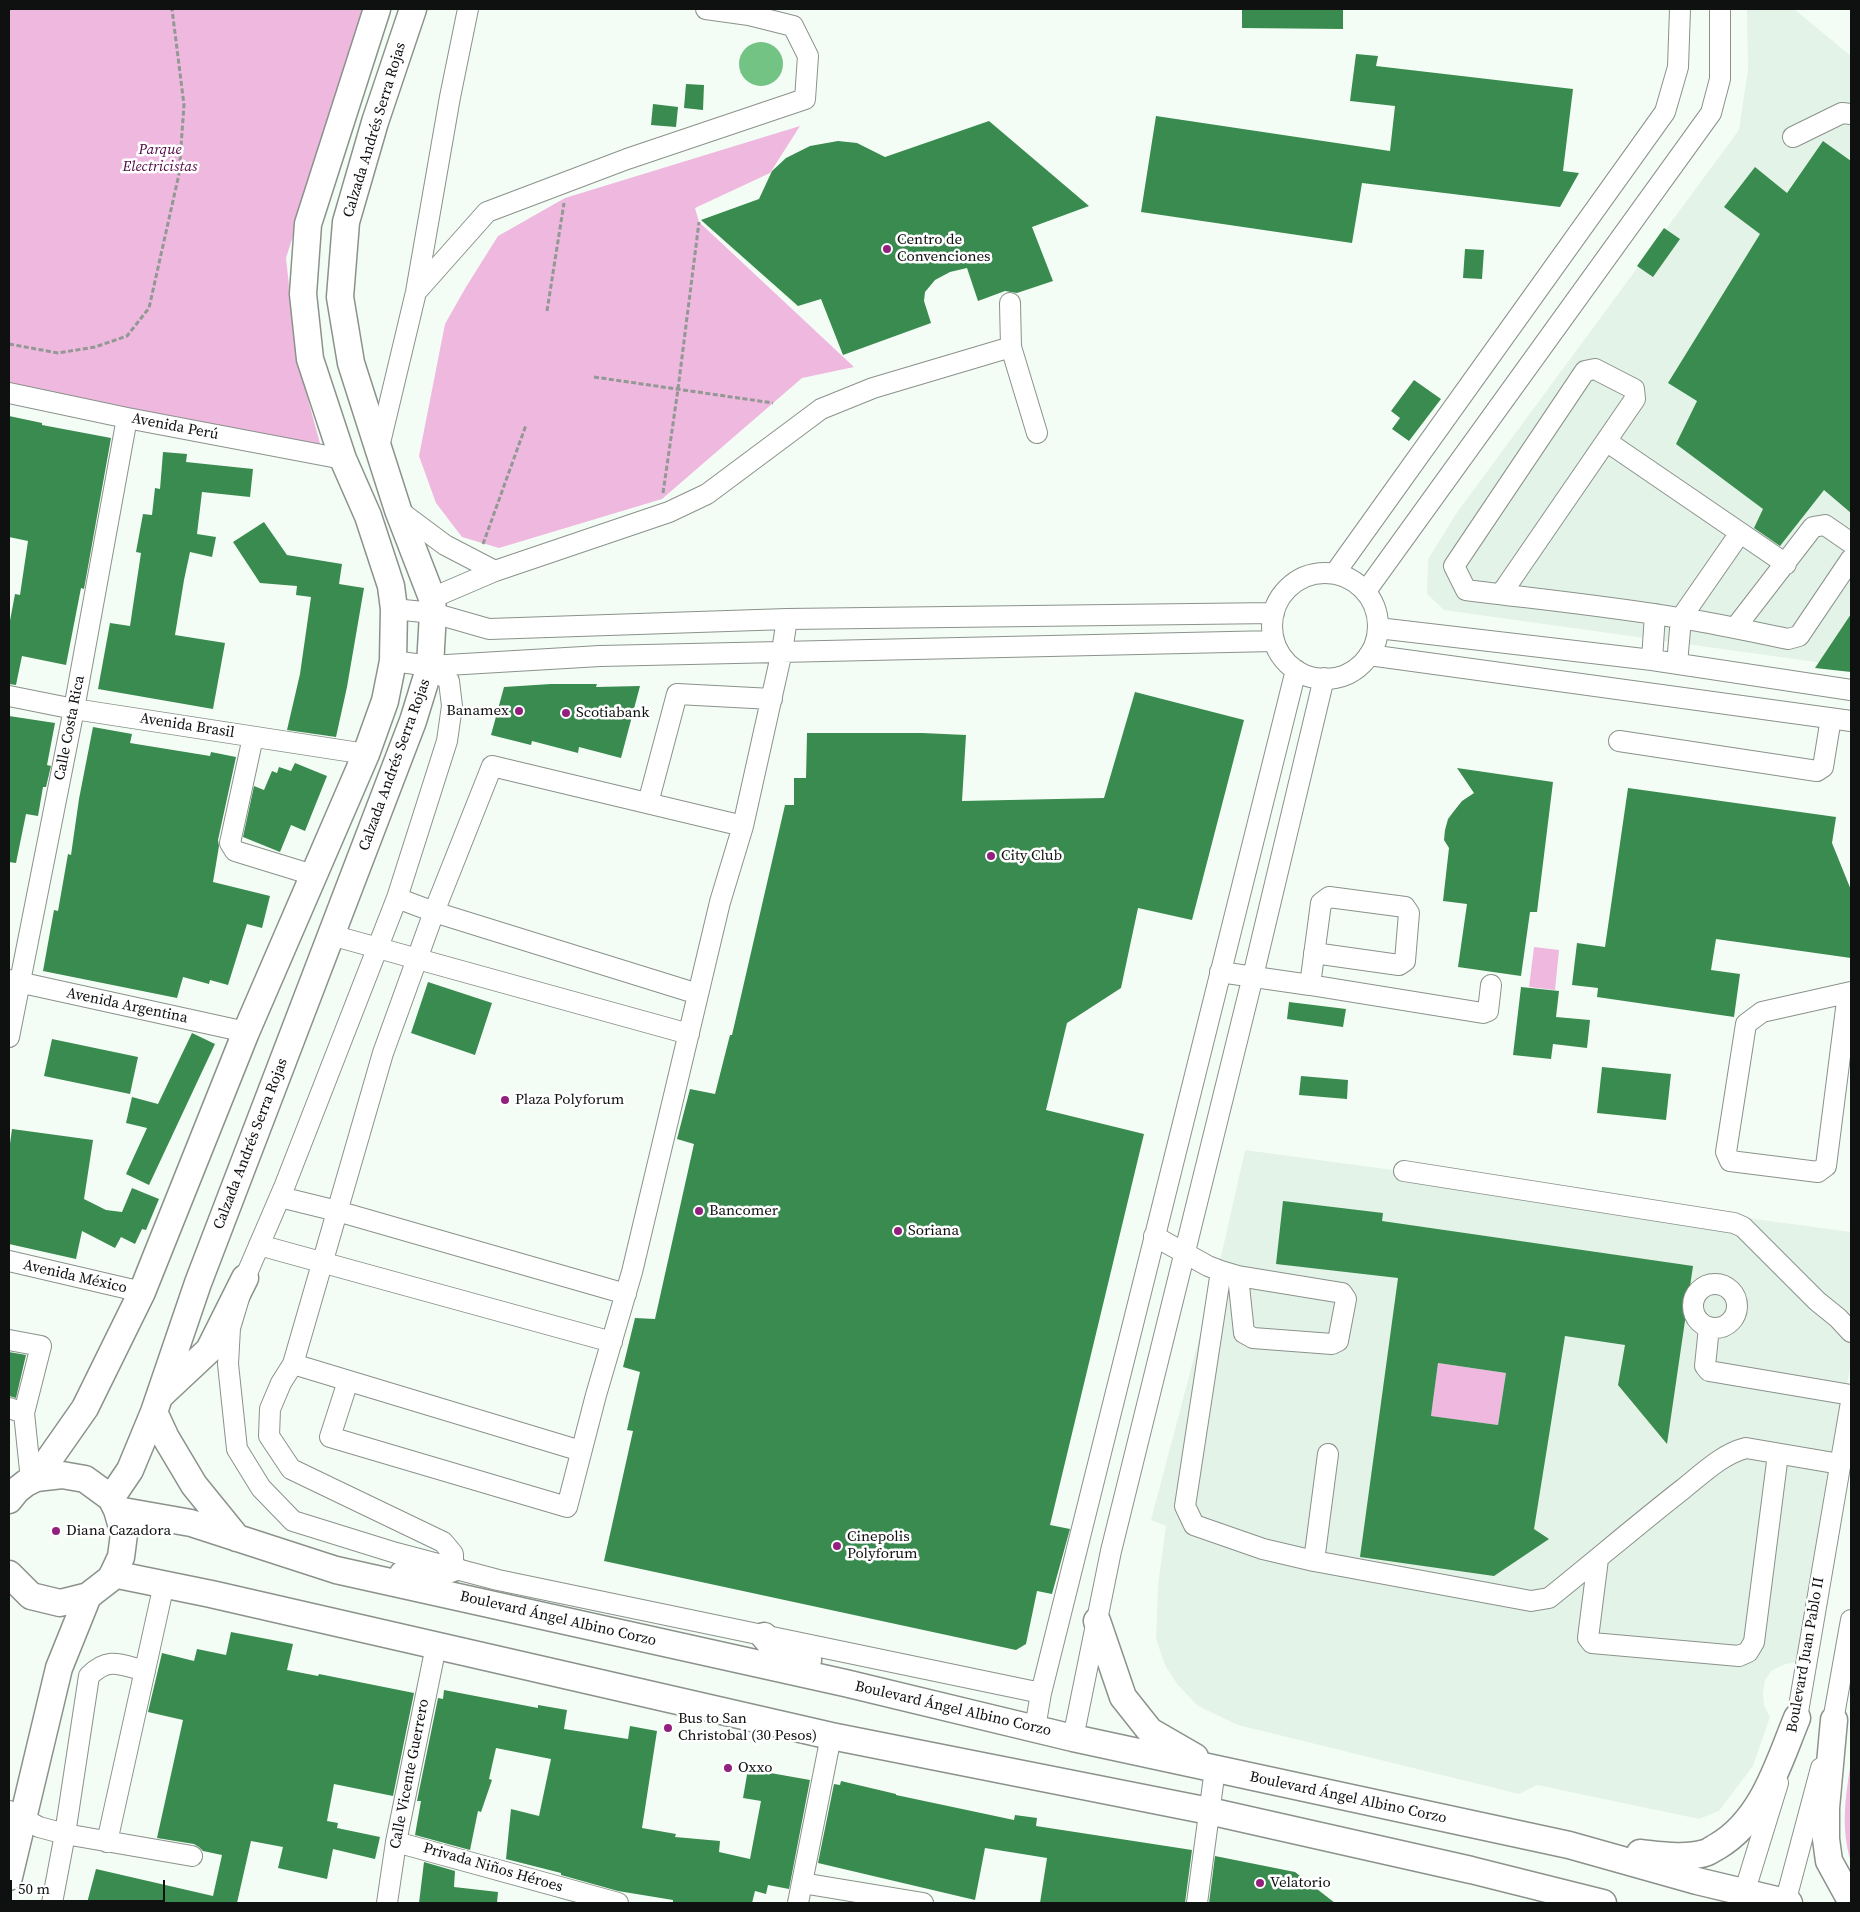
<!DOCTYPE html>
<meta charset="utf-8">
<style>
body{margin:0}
#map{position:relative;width:1860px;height:1912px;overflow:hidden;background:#f4fdf5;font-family:"Source Serif 4",serif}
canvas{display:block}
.frame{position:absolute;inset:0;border:10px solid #0e110f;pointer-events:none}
.scale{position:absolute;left:10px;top:1880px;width:155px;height:22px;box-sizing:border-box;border:2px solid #0e110f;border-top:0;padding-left:6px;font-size:15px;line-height:18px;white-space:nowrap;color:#0e110f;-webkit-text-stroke:4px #fff;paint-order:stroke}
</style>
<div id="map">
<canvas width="1860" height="1912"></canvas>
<div class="frame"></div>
<div class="scale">50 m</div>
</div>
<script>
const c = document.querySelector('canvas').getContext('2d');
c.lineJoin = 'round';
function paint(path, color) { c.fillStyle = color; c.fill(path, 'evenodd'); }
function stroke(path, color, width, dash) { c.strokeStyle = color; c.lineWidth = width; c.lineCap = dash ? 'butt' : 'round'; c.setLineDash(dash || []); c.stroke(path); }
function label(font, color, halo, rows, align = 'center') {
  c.font = font + ' "Source Serif 4",serif'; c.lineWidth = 5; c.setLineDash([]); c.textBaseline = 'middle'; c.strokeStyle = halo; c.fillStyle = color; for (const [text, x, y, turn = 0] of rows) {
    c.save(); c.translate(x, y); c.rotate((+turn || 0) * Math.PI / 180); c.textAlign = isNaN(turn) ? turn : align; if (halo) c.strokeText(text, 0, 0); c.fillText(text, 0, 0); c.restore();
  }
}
const built = new Path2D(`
 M1747 9H1794L1851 56V667L1444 610 1427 594 1428 559 1458 511 1739 130 1748 69Z
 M1245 1150 1851 1232V1363L1797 1662 1786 1664 1772 1670 1765 1680 1763 1693 1764 1705 1770 1717 1753 1766 1719 1811 1699 1819 1537 1785 1519 1794 1238 1725 1198 1706 1177 1684 1165 1665 1156 1639 1158 1585 1166 1526 1151 1520 1223 1248Z`);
const green = new Path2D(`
 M9 9H365L286 258 297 359 321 447 9 387Z
 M800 126 770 173 695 208 699 222 854 367 802 378 662 499 499 548 462 537 436 503 419 456 445 324 466 287 498 236 565 198Z
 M1534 947 1559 950 1555 990 1529 987Z
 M1438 1363 1506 1373 1498 1425 1431 1416Z
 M1851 1760V1862C1840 1826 1846 1796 1851 1760Z`);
const water = new Path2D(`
 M739 64a22 22 0 1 1 44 0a22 22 0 1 1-44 0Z`);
const building = new Path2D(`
 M1242 9H1343V29L1242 28Z
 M1356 54 1378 56 1376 66 1573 89 1563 171 1579 173 1560 207 1362 183 1352 243 1141 212 1156 116 1390 151 1395 106 1350 101Z
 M686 84 704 85 703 110 684 108Z
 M653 104 678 107 676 127 651 125Z
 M989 121 1089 206 1032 227 1053 281 1017 293 1005 291 978 301 967 268 950 272 935 280 925 292 924 301 931 323 843 355 821 299 798 306 701 220 759 199 772 171 786 158 810 146 838 141 857 143 885 157Z
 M1823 141 1851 161V513L1824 490 1780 546 1754 528 1763 509 1676 444 1697 401 1668 383 1760 234 1724 207 1755 167 1787 193Z
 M1664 228 1680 239 1653 277 1637 266Z
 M1465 249 1484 250 1482 279 1463 278Z
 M1414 380 1441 399 1409 441 1392 429 1400 418 1391 411Z
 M9 416 42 423V425L111 438 84 589 81 588 66 665 22 656 16 685 9 684V626L15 594 20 595 28 541 9 537Z
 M163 452 187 454 186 462 253 469 250 497 202 492 197 534 216 537 212 557 190 552 184 580 175 635 225 643 213 709 98 689 110 623 130 626 141 553 136 552 143 514 152 515 155 488 160 489Z
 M264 522 287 555 342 564 339 584 364 588 347 687 336 737 287 730 300 674 311 597 296 595 297 586 260 583 233 542Z
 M1851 614V672L1815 668Z
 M551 684H597L596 687 640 686 621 758 579 747 578 753 532 741 531 745 491 735 504 687Z
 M1135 692 1244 720 1192 920 1138 908 1121 988 1067 1023 1046 1110 1144 1134 1050 1525 1070 1529 1052 1594 1037 1591 1026 1644 1016 1650 604 1561 633 1431 627 1430 640 1372 623 1367 635 1318 655 1319 694 1144 677 1139 690 1089 715 1094 730 1035H732L785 805H794V778H806L807 733H922L966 735 962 801 1104 798Z
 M9 716 55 723 47 765 51 766 46 787H43L38 816 26 814 16 863 9 862Z
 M93 727 132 734 130 743 210 756 211 752 236 757 218 840 219 846 213 882 270 896 262 928 247 924 228 985 210 980 209 984 183 977 177 998 43 971 54 910 58 911 68 854 71 855 79 799Z
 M295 763 327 776 305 831 291 825 280 852 243 837 254 786 264 790 272 771 277 773 279 767 291 771Z
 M1457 768 1553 782 1537 912H1530L1521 976 1458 967 1467 904 1443 901 1449 848 1444 840 1445 830 1448 819 1454 811 1462 801 1474 793Z
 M1628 788 1836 817 1832 843 1851 890V958L1716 939 1711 970 1740 974 1734 1017 1597 997 1598 988 1572 985 1577 943 1605 947Z
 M428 982 492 1003 475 1055 411 1033Z
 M1521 987 1559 991 1556 1017 1590 1020 1587 1048 1553 1044 1551 1059 1513 1055Z
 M1289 1002 1346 1009 1343 1027 1287 1019Z
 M192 1033 215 1044 149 1185 126 1174 147 1128 126 1123 132 1097 158 1104Z
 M52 1039 138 1057 130 1094 44 1076Z
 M1602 1067 1671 1074 1666 1120 1597 1113Z
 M1301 1076 1348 1080 1347 1099 1299 1095Z
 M12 1129 93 1140 84 1199 106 1210 122 1212 132 1188 159 1199 146 1230 142 1229 135 1244 121 1237 115 1248 82 1231 76 1259 9 1244V1151Z
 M1283 1201 1383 1213 1382 1221 1693 1266 1667 1444 1618 1385 1625 1345 1565 1336 1534 1529 1549 1539 1494 1576 1360 1557 1398 1278 1276 1264ZM1438 1363 1506 1373 1498 1425 1431 1416Z
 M9 1352 26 1355 16 1398 9 1396Z
 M231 1632 293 1644 287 1670 318 1676 319 1674 414 1693 393 1796 334 1784 327 1821 338 1823 337 1828 380 1837 375 1859 333 1849 327 1879 278 1868 283 1847 251 1841 237 1903H87L96 1869 213 1896 222 1855 203 1851 199 1847 194 1844 157 1838 183 1720 148 1712 162 1653 194 1661 197 1649 226 1655Z
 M444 1690 538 1708V1705L567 1710 564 1729 628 1739 630 1726 657 1731 642 1828 676 1834 675 1837 720 1841 719 1852 750 1859 761 1801 743 1798 748 1769 810 1780 789 1889 768 1885 766 1894 755 1891 752 1903H673V1900L618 1891 561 1875V1873L506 1859 511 1809 539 1816 551 1759 496 1748 489 1779 492 1780 481 1812 478 1811 470 1850 415 1835 421 1801H417L438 1698 443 1699Z
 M841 1781 896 1794V1795L1014 1820 1015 1815 1037 1818 1036 1826 1192 1850 1185 1903H1040L1047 1858 985 1848 975 1900 818 1863 834 1784 840 1785Z
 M1215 1856 1295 1872 1335 1903H1209Z
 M424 1862 455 1871 454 1887 498 1892 497 1903H419Z`);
const path = new Path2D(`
 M547 311 564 203
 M9 344 58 353 95 347 127 336 149 308 179 174 184 105 172 9
 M594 377 773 403
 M663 493 678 389 699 222
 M483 544 526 425`);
const minor = new Path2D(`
 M1793 137 1842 113 1851 114
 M416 292 487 212 627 159 805 99 808 56 793 26 749 15 706 9
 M1010 303 1011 347 1037 433
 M9 393 127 418 343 459
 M1606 441 1786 564
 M379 447 416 292 450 97 468 9
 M398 510 445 545 495 571
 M1335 573 1665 112 1678 67 1680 9
 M1272 626a53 53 0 1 1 106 0a53 53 0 1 1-106 0Z
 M1366 591 1711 113 1720 79V9
 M1501 594 1635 399 1634 389 1595 369 1585 371 1454 566 1466 590C1537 599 1608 606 1679 618 1716 623 1752 632 1788 639L1799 636 1851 559
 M432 598 495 571 669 512 707 494 821 409 873 388 1011 347
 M394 609 433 613 489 629 787 619 1274 613
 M1378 628 1652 660 1851 690
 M1735 628 1813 527 1825 525 1851 543
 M1369 655 1851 721
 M1652 660 1655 614
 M393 661 430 666 600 656 1274 641
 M1677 664 1681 618 1740 533
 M430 666 449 681 452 706 447 741 397 898 285 1185 245 1278 230 1328 228 1364 237 1449 261 1488 293 1521 396 1553 498 1580 1041 1693
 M9 696 74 709 366 754
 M253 737 230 843 235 851 313 875
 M1619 741 1817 771 1823 767 1831 718
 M648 803 677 694 772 699
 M397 898 434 912 698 994
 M331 935 689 1034
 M1220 972 1310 985 1321 903 1329 897 1405 907 1409 913 1405 961 1399 965 1314 953
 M9 980 246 1032
 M1310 985 1483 1013 1488 1011 1491 985
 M1848 993 1826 1166 1818 1172 1730 1161 1726 1152 1746 1024 1762 1012 1851 992
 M9 1037 74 709 127 418
 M1404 1171 1734 1223 1743 1227 1817 1301 1838 1318 1851 1332
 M280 1197 337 1211 626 1294
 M1154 1236 1208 1266 1221 1271
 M259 1245 612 1342
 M9 1261 142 1292
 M1238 1276 1244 1333 1253 1338 1332 1344 1338 1341 1346 1299 1342 1293 1238 1276 1221 1271 1185 1506 1194 1525 1263 1549 1314 1561 1531 1601 1549 1598C1594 1562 1637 1525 1683 1489 1702 1474 1722 1454 1746 1448L1840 1464
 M1693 1306a22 22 0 1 1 44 0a22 22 0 1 1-44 0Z
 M1709 1327 1705 1366 1709 1371 1851 1395
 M9 1340 41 1346 24 1413
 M293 1364 581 1451
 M348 1381 330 1437 567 1507 596 1395 632 1272 720 902 743 826
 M9 1408 24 1413 31 1480
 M1598 1559 1588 1638 1592 1643 1739 1656 1748 1652 1754 1642 1778 1454
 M1314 1561 1328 1454
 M453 1568V1554L443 1542 291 1469 269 1436 270 1409 281 1383 293 1364 383 1053 434 912 492 766 743 826 782 651 787 619
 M1035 1728 1041 1693 1296 670
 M1793 1731 1797 1718 1851 1402
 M1831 1732 1851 1620
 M1073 1738 1111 1551 1253 976 1324 678
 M9 1811 39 1827 65 1834 192 1856
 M107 1842 164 1584
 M396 1842 618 1903
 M802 1883 923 1903
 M52 1903 65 1834 89 1676C109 1656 121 1665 145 1671
 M387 1903 396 1842 436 1646
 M798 1903 831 1736
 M1197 1903 1215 1769
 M1741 1903 1778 1783
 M1785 1903 1821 1768`);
const major = new Path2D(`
 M162 1394 209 1350 245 1278
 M154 1412 166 1438 194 1485 237 1538
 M36 1478 85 1408 142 1292 246 1032 366 754 385 701 393 661 394 609 391 586 368 516 343 459 310 359 303 294 308 224 377 9
 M111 1498 130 1470 154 1412 198 1283 413 721 430 666 433 613 432 598 398 510 351 363 340 297 346 222 375 122 413 9
 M9 1500 17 1490 26 1483 36 1478 62 1475 85 1479 111 1498 117 1510 124 1534 121 1557 113 1574 110 1579 88 1596 60 1603 31 1596 9 1574
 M117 1510 191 1523 336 1570 845 1683 1073 1738 1569 1845 1697 1881 1789 1903
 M113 1574 211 1594 831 1736 1209 1811 1471 1870 1603 1903
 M403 1574 428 1577 453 1568
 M1097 1621 1123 1697 1150 1731 1195 1757
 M764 1636C777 1653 788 1654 808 1660
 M1834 1720 1826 1808V1839L1829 1861 1851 1901
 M1640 1853C1660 1855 1684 1859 1705 1853 1709 1852 1714 1848 1718 1846 1763 1819 1778 1764 1797 1718
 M9 1877 59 1668 88 1596`);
const markers = [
 [887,249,5,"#93207f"],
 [519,711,5,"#93207f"],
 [566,713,5,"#93207f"],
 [991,856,5,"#93207f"],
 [505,1100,5,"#93207f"],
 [699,1211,5,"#93207f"],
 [898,1231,5,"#93207f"],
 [56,1531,5,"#93207f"],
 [837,1546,5,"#93207f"],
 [668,1728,5,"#93207f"],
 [728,1768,5,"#93207f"],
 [1260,1883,5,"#93207f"]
];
const streetNames = [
 ["Calzada Andrés Serra Rojas",375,130,-73],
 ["Avenida Perú",175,427,11],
 ["Avenida Brasil",187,726,9],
 ["Calle Costa Rica",70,728,-79],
 ["Calzada Andrés Serra Rojas",395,765,-70],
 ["Avenida Argentina",127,1006,12],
 ["Calzada Andrés Serra Rojas",251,1144,-69],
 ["Avenida México",75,1277,13],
 ["Boulevard Ángel Albino Corzo",558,1619,13],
 ["Boulevard Juan Pablo II",1806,1655,-80],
 ["Boulevard Ángel Albino Corzo",953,1709,13],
 ["Calle Vicente Guerrero",410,1774,-79],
 ["Boulevard Ángel Albino Corzo",1348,1798,12],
 ["Privada Niños Héroes",493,1868,16]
];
const parkNames = [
 ["Parque",160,150],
 ["Electricistas",160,167]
];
const poiNames = [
 ["Centro de",897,240],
 ["Convenciones",897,257],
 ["Banamex",509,711,"right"],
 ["Scotiabank",576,713],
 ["City Club",1001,856],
 ["Plaza Polyforum",515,1100],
 ["Bancomer",709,1211],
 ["Soriana",908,1231],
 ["Diana Cazadora",66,1531],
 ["Cinepolis",847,1537],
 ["Polyforum",847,1554],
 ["Bus to San",678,1719],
 ["Christobal (30 Pesos)",678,1736],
 ["Oxxo",738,1768],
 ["Velatorio",1270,1883]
];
paint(built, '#e4f3e7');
paint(green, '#eeb8df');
paint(water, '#73c384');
paint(building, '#3a8b4f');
stroke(minor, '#8a928b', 22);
stroke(major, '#8a928b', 29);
stroke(path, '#929893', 3, [5, 2.5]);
stroke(minor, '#fff', 20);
stroke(major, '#fff', 26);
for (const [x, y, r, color] of markers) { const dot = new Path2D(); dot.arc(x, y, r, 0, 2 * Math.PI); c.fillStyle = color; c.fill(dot); stroke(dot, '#fff', 2); }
label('15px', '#0e110f', '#fff', streetNames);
label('italic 15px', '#4f0843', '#fff', parkNames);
label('15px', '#0e110f', '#fff', poiNames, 'left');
</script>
